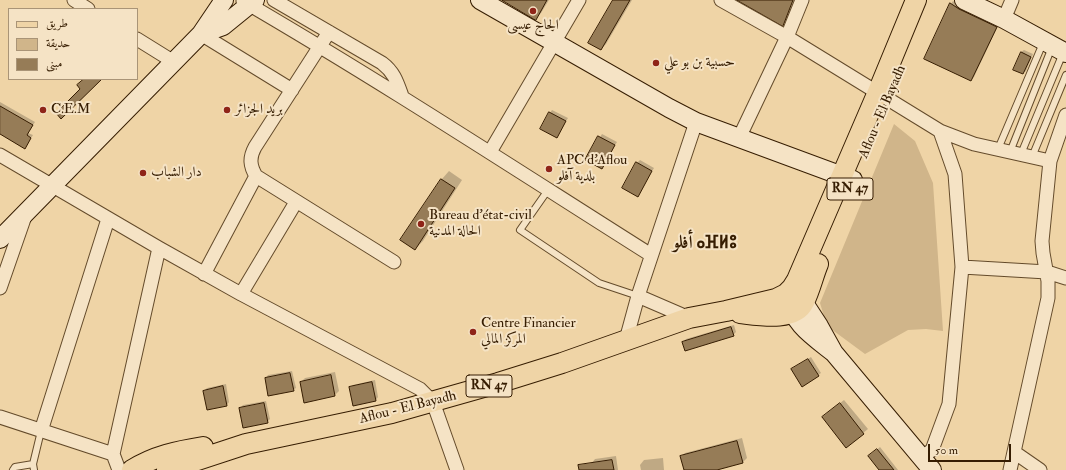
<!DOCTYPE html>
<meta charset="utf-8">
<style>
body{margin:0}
#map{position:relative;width:1066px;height:470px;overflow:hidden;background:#efd4a6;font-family:"IM FELL Double Pica",Amiri,serif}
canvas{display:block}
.legend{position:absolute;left:8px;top:8px;width:130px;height:72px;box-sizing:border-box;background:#f5e3c5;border:1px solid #a99477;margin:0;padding:5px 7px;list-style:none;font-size:12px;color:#361d02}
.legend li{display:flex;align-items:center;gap:8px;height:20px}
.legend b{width:20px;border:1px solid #a99477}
.scale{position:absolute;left:928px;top:444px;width:83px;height:18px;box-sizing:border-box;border:2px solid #361d02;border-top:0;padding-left:5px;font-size:12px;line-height:14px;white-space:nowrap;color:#361d02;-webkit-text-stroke:3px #f5e3c5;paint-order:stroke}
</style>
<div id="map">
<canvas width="1066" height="470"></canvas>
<ul class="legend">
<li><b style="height:5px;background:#efd4a6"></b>طريق</li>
<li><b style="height:11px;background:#d0b58a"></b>حديقة</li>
<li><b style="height:11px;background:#967c57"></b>مبنى</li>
</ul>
<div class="scale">50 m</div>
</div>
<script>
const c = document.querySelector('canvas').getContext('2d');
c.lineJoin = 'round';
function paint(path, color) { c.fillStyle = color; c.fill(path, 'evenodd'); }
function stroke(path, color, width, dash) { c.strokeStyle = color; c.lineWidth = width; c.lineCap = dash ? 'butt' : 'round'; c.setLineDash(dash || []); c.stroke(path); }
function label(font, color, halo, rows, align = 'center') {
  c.font = font + ' "IM FELL Double Pica",Amiri,"Noto Sans Tifinagh",serif'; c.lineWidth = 4; c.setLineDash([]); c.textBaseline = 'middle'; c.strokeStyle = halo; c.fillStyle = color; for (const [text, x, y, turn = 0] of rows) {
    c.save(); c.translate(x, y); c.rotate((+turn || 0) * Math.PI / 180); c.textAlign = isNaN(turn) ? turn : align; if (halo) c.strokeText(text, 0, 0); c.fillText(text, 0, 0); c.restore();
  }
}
const green = new Path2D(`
 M894 124 915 141 933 183 943 331 926 329 908 330 865 354 827 326 820 303Z`);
const shadow = new Path2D(`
 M504 0H549L541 13 536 18Z
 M614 0H632L606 44 601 49Z
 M739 0H795L787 20 783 24Z
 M953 1 962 7 999 24 974 77 971 80 951 4Z
 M1024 50 1033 54 1026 71 1023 73 1021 52Z
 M0 102 35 122 28 133 33 135 25 148 0 133Z
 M552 110 568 118 557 136 550 113Z
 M602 134 617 142 602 168 586 160Z
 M640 160 654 168 638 195 637 163Z
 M449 171 462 180 423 241 415 249 401 240 442 179Z
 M734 325 736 332 733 335 683 342 686 339Z
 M811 357 821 373 818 375 795 367Z
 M292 371 296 388 293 390 266 378 268 375Z
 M335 372 339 391 335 395 301 382 305 378Z
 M375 380 378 397 376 400 353 404 350 387 353 385Z
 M226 384 229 402 227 405 208 408 204 391 207 388Z
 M844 400 868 429 846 447 827 413Z
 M266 401 270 419 267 422 240 408 243 405Z
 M742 438 747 458 743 462 713 470H685L681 457 685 453Z
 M880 447 898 470H880L872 454Z
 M616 456 618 470H592L591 464 595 459Z
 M663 458 664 470H641L640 465 644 460Z`);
const building = new Path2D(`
 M502 0H547L536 20Z
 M613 0H630L601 50 588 43Z
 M737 0H793L783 26Z
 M950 3 959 9 997 27 971 81 924 59Z
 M1021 52 1031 57 1023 74 1013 70Z
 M84 79H102L61 119 56 113 80 89 77 85Z
 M0 106 33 125 27 135 31 138 25 149 0 134Z
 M549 112 566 121 557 138 540 129Z
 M598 136 615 145 602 169 585 160Z
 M636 162 652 171 638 197 622 188Z
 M441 179 455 188 415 250 400 240Z
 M731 327 734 336 685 351 682 342Z
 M808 359 819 376 802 387 791 369Z
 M290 373 294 391 268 396 265 378Z
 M331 375 335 396 304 403 300 382Z
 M372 382 376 401 353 406 349 387Z
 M223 386 227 406 207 410 203 391Z
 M264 403 268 423 243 428 239 408Z
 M840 403 864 434 846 448 822 417Z
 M737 441 743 463 717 470H684L680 456Z
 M877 449 894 470H879L868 456Z
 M612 460 614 470H579L578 465Z`);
const lane = new Path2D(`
 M998 149 1043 43
 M1010 152 1052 47
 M1021 154 1063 53
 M1032 157 1066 75
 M548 190 520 230 599 283 638 296
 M13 470 15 467 33 464
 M34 470 33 464 41 431`);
const street = new Path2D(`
 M74 0 88 9
 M274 0 382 63C394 72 397 82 402 96
 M721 0 787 37 940 131 974 144 1050 161
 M243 1C382 82 515 169 651 255
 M1004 19 1012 0
 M329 32 255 147C249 158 250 166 256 176L394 262
 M201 34 292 90
 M137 39 174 62
 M739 138 787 37 802 0
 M490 152 579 0
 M0 155 159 248 241 294 420 389 433 402 457 470
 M962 267 1047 272 1066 278
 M204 274 256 176
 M0 288 25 216
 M241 294 296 202
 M689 318 638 296 696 122
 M626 340 638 296
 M0 417 113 454 119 470
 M41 431 108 219
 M1014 452 1040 470
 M113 454 159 248
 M922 457 932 450 949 404 962 267 955 174 940 131
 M1010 470 1048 298V281L1043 253 1042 241 1050 161 1066 115`);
const secondary = new Path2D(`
 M480 0 669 108 696 122 853 180
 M964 0 1004 19 1066 53
 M201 34 223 26 255 0
 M0 239 201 34 224 0
 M834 353C811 335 793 324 786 294L796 297 804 303 819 326 834 353 932 470`);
const primary = new Path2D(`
 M740 313C758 315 795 322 804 302 810 290 813 276 818 264
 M132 470C154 456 178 451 203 447
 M167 470 246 444 392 413 498 383 562 363 689 318 726 311 776 299 786 294 792 288 797 280 878 92 916 0`);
const markers = [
 [533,11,4,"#8f2418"],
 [656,63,4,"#8f2418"],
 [43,110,4,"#8f2418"],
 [227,110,4,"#8f2418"],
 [549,169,4,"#8f2418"],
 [143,173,4,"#8f2418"],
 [421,224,4,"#8f2418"],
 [473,332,4,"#8f2418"]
];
const shields = [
 [850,189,46],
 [489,386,46]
];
const shieldNames = [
 ["RN 47",850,189],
 ["RN 47",489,386]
];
const poiNames = [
 ["الحاج عيسى",533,26,"center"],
 ["حسبية بن بو علي",664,63],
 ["C.E.M",51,110],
 ["بريد الجزائر",235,110],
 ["APC d'Aflou",557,161],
 ["بلدية آفلو",557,177],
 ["دار الشباب",151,173],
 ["Bureau d'état-civil",429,216],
 ["الحالة المدنية",429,232],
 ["Centre Financier",481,324],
 ["المركز المالي",481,340]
];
const streetNames = [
 ["Aflou - El Bayadh",883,112,-67],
 ["Aflou - El Bayadh",408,408,-14]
];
const districtNames = [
 ["أفلو ⴰⴼⵍⵓ",705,244]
];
paint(green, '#d0b58a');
paint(shadow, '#0003');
paint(building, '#967c57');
stroke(building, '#361d02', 1);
stroke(lane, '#644b2b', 8);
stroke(street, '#644b2b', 15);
stroke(secondary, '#361d02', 20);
stroke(primary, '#361d02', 22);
stroke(lane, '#f5e3c5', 6);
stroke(street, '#f5e3c5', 13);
stroke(secondary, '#f5e3c5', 18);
stroke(primary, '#efd4a6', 20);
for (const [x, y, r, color] of markers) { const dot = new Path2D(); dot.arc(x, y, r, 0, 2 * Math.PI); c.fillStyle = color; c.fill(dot); stroke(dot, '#f5e3c5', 1.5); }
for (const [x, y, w] of shields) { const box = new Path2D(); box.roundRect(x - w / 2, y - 11, w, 22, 3); c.fillStyle = '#f5e3c5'; c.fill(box); stroke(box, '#361d02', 1); }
label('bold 13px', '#361d02', null, shieldNames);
label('14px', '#361d02', '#f5e3c5', poiNames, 'left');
label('14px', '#361d02', '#f5e3c5', streetNames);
label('bold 18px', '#361d02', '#f5e3c5', districtNames);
</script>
